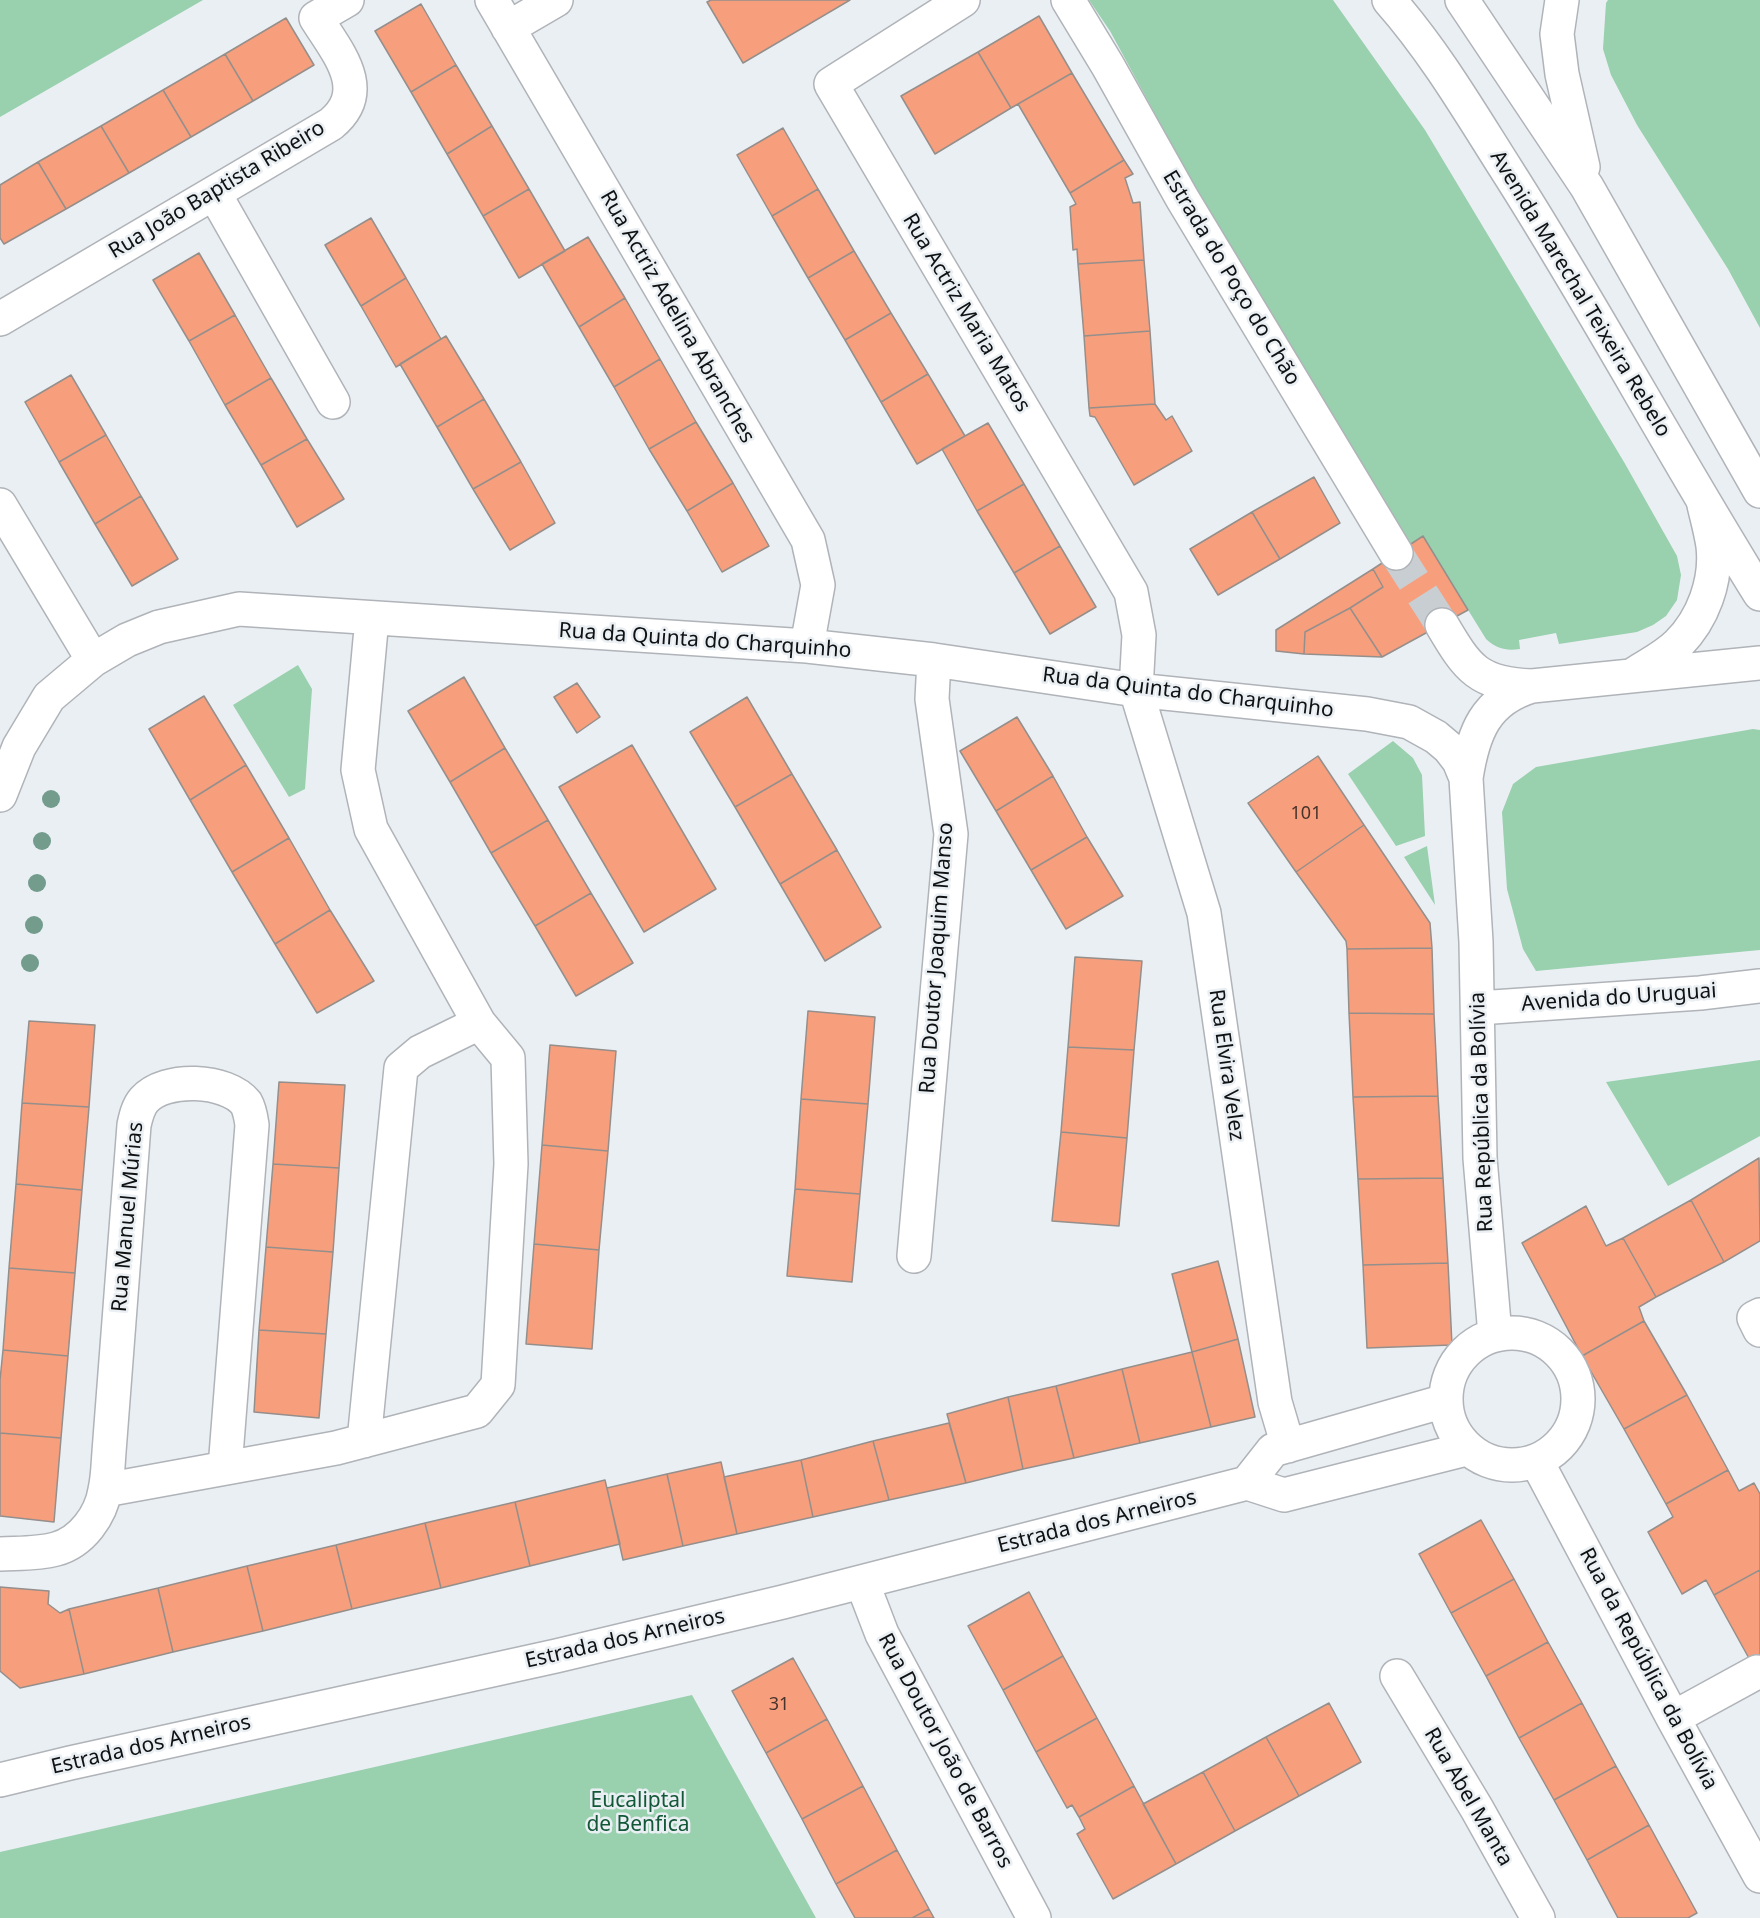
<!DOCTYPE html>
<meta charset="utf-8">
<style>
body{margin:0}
canvas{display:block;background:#eaeff4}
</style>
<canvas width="1760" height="1918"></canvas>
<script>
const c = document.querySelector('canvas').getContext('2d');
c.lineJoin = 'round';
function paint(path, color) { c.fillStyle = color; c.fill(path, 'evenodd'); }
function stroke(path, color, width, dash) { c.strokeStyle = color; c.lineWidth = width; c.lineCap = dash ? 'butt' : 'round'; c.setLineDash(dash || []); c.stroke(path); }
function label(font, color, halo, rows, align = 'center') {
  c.font = font + ' "Noto Sans",sans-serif'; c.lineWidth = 5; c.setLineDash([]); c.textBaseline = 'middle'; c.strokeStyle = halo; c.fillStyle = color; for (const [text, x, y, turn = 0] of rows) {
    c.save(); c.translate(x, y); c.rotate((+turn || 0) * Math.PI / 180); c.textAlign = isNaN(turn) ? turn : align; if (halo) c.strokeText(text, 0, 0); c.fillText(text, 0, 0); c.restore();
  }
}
const green = new Path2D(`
 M0 0H203L0 117Z
 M1089 0H1333L1425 130 1624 462 1677 556 1681 575 1677 600 1666 616 1653 625 1637 632 1559 644 1556 633 1519 640 1520 649C1506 651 1497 649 1486 639L1423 537 1409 546 1318 414 1110 31Z
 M1608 0H1760V328L1728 269 1637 125 1611 75 1603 49 1606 3Z
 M298 665 312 689 305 789 289 797 233 705Z
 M1753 729 1760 730V950L1536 971 1523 949 1507 889 1502 812 1513 784 1536 767Z
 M1393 741 1413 758 1422 775 1425 836 1396 846 1348 774Z
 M1427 846 1435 905 1404 857Z
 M1760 1060V1136L1668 1186 1606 1082Z
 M692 1695 816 1918H0V1852Z`);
const building = new Path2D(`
 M711 0H850L743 63 707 2Z
 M421 4 456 65 411 92 375 31Z
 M1039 16 1072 73 1011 108 978 52Z
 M286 18 314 65 253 101 225 54Z
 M978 52 1011 108 935 154 901 96Z
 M225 54 253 101 191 137 163 90Z
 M456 65 492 126 447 154 411 92Z
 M1072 73 1124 160 1070 193 1018 104Z
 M163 90 191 137 129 173 101 126Z
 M101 126 129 173 66 209 38 162Z
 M492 126 529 189 483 216 447 154Z
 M783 128 818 189 772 216 737 155Z
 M1124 160 1133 174 1125 178 1133 203 1140 202 1144 260 1078 264 1077 249 1073 250 1070 207 1076 204 1070 193Z
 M38 162 66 209 4 244 0 238V185Z
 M529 189 565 251 519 278 483 216Z
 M818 189 854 251 808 278 772 216Z
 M371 218 406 278 361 306 325 245Z
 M588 237 625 298 579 327 542 264Z
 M854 251 891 313 845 340 808 278Z
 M199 253 235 315 189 341 153 280Z
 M1144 260 1150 331 1084 336 1078 264Z
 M406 278 441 339 396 367 361 306Z
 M625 298 660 359 614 387 579 327Z
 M891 313 928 374 881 402 845 340Z
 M235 315 271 378 225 405 189 341Z
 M1150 331 1155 404 1089 408 1084 336Z
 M446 336 484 399 437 427 400 364Z
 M660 359 696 422 649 449 614 387Z
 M928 374 965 436 917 464 881 402Z
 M71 375 106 435 59 462 25 402Z
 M271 378 307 439 261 465 225 405Z
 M484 399 521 462 473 489 437 427Z
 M1155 404 1166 420 1172 416 1192 451 1134 485 1095 417 1090 416 1089 408Z
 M696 422 733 483 687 511 649 449Z
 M988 423 1024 484 977 511 942 449Z
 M106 435 141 496 95 524 59 462Z
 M307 439 344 499 297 527 261 465Z
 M521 462 555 523 510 550 473 489Z
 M1314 477 1340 523 1280 559 1252 512Z
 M733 483 769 546 722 572 687 511Z
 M1024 484 1060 546 1014 573 977 511Z
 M141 496 178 559 132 586 95 524Z
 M1252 512 1280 559 1218 595 1190 549Z
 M1423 536 1468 610 1382 657 1350 608 1383 587 1373 569Z
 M1060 546 1096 607 1050 634 1014 573Z
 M1373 569 1383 587 1350 608 1305 632 1304 654 1276 651V630Z
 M1350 608 1382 657 1304 654 1305 632Z
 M464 677 505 748 450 782 408 711Z
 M577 683 600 717 577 733 554 697Z
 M204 696 246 765 190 800 149 729Z
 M747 697 792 774 735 807 690 732Z
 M1017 717 1053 776 996 811 960 751Z
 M632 745 716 889 644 932 559 787Z
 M505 748 548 820 491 853 450 782Z
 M1318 756 1364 825 1296 872 1248 803Z
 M246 765 289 838 232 872 190 800Z
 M792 774 837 850 780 884 735 807Z
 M1053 776 1087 837 1031 870 996 811Z
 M548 820 591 893 535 926 491 853Z
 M1364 825 1430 923 1432 948 1347 949 1346 941 1296 872Z
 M1087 837 1123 896 1066 929 1031 870Z
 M289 838 330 910 275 944 232 872Z
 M837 850 881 927 825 961 780 884Z
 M591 893 633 963 576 996 535 926Z
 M330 910 374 981 317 1013 275 944Z
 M1432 948 1434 1014 1349 1013 1347 949Z
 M1075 957 1142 961 1134 1050 1068 1047Z
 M808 1011 875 1017 868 1104 801 1099Z
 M1349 1013 1434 1014 1438 1096 1353 1097Z
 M29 1021 95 1025 89 1107 22 1103Z
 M550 1045 616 1051 608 1151 542 1145Z
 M1068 1047 1134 1050 1127 1138 1061 1132Z
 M279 1082 345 1085 339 1168 273 1164Z
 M1438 1096 1443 1178 1358 1179 1353 1097Z
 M801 1099 868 1104 860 1194 795 1189Z
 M22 1103 89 1107 82 1190 16 1184Z
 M1061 1132 1127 1138 1119 1226 1052 1221Z
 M542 1145 608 1151 599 1250 534 1244Z
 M1759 1158 1760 1241 1724 1262 1691 1200Z
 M273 1164 339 1168 333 1252 266 1247Z
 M1443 1178 1448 1263 1363 1265 1358 1179Z
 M16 1184 82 1190 75 1273 9 1268Z
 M795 1189 860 1194 852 1282 787 1276Z
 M1691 1200 1724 1262 1656 1297 1623 1238Z
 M1586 1206 1606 1246 1623 1238 1656 1297 1639 1307 1644 1321 1582 1356 1522 1243Z
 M534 1244 599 1250 592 1349 526 1344Z
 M266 1247 333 1252 326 1334 259 1330Z
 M1218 1261 1238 1339 1192 1352 1172 1274Z
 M1448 1263 1452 1345 1367 1348 1363 1265Z
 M9 1268 75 1273 68 1356 3 1350Z
 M1644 1321 1687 1395 1624 1429 1582 1356Z
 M259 1330 326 1334 319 1418 254 1412Z
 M1238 1339 1255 1417 1211 1427 1192 1352Z
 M3 1350 68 1356 61 1438 0 1433V1380Z
 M1192 1352 1211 1427 1140 1443 1122 1369Z
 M1122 1369 1140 1443 1074 1458 1056 1386Z
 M1056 1386 1074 1458 1023 1469 1008 1397Z
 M1687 1395 1728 1470 1666 1504 1624 1429Z
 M1008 1397 1023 1469 966 1483 947 1414Z
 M949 1423 966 1483 889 1500 873 1441Z
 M0 1433 61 1438 54 1522 0 1516Z
 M873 1441 889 1500 813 1517 801 1460Z
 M801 1460 813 1517 737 1534 724 1477Z
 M721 1462 737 1534 683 1546 667 1474Z
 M1728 1470 1739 1491 1754 1483 1760 1494V1570L1714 1595 1706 1580 1682 1594 1648 1532 1673 1517 1666 1504Z
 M667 1474 683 1546 623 1560 607 1488Z
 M605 1480 620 1544 530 1566 515 1502Z
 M515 1502 530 1566 441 1588 425 1523Z
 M1481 1520 1514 1579 1451 1613 1419 1554Z
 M425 1523 441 1588 352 1609 336 1545Z
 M336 1545 352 1609 263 1631 247 1566Z
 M247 1566 263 1631 173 1652 158 1588Z
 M1760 1570V1669L1756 1671 1714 1595Z
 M1514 1579 1548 1642 1486 1676 1451 1613Z
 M0 1587 49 1591 48 1604 60 1613 69 1609 84 1674 20 1688 0 1671Z
 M158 1588 173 1652 84 1674 69 1609Z
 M1029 1592 1063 1656 1003 1690 968 1626Z
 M1548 1642 1582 1703 1519 1738 1486 1676Z
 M1063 1656 1097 1718 1036 1752 1003 1690Z
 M793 1658 827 1719 766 1753 732 1691Z
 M1329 1703 1361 1762 1299 1796 1266 1737Z
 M1582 1703 1616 1766 1554 1800 1519 1738Z
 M1097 1718 1134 1786 1079 1817 1072 1805 1067 1808 1036 1752Z
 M827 1719 863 1786 802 1819 766 1753Z
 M1266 1737 1299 1796 1235 1831 1203 1772Z
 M1616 1766 1649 1825 1587 1860 1554 1800Z
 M1203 1772 1235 1831 1176 1864 1143 1804Z
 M863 1786 897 1850 836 1884 802 1819Z
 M1134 1786 1176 1864 1113 1899 1077 1834 1085 1829 1079 1817Z
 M1649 1825 1697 1913 1688 1918H1618L1587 1860Z
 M897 1850 929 1909 912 1918H855L836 1884Z
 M929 1909 934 1918H912Z`);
const minorTunnel = new Path2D(`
 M1396 553 1442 625`);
const minor = new Path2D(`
 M492 0 808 540 818 585 807 646
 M963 0 831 84 1131 592 1139 635 1136 690 1204 913 1275 1402 1288 1446
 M1068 0 1108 66 1182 198 1396 553
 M508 28 556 0
 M214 193 333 402
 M0 319 331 124C372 90 337 52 316 18L347 0
 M0 505 93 660
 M1442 625C1468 669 1478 684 1532 686
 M1636 673C1650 664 1666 656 1678 644 1703 619 1717 581 1713 546 1711 532 1707 518 1704 505
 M0 795 19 747 49 697 93 660 127 640 159 627 239 609 807 646 934 660 1136 690 1367 714 1409 722 1436 737 1449 748 1459 761 1466 778
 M1478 1008 1700 993 1760 986
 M914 1256 951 834 932 699 934 660
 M1760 1315 1754 1318 1760 1330
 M1446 1399a66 66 0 1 1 132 0a66 66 0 1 1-132 0Z
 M1495 1335 1480 1158 1476 942 1466 778C1473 733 1485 700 1532 686L1760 663
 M364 1441 401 1068 420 1052 479 1023
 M1537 1462 1673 1718 1760 1876
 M1247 1483 1273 1450 1445 1401
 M105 1490 336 1448 477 1411 498 1385 511 1164 508 1058 479 1023 371 829 358 770 372 618
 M0 1554C19 1553 38 1554 56 1549 82 1542 101 1515 105 1490 108 1477 108 1464 109 1452L134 1125C136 1116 138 1107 144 1100 165 1076 227 1079 246 1103 250 1110 251 1118 252 1125L225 1468
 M862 1582 882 1634 1034 1918
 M1397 1676 1477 1809 1538 1918
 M1673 1718 1757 1672
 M0 1780 70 1763 556 1656 783 1602 1247 1483 1284 1495 1466 1449`);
const major = new Path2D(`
 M1389 0C1435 52 1471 114 1508 172 1596 310 1673 455 1760 594
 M1462 0 1587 187 1760 491
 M1562 0 1557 34 1562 74 1583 167`);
const trees = [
 [51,799],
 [42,841],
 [37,883],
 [34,925],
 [30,963]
];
const numberNames = [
 ["101",1306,814],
 ["31",779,1705]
];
const streetNames = [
 ["Rua João Baptista Ribeiro",217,190,-31],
 ["Estrada do Poço do Chão",1231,278,59],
 ["Avenida Marechal Teixeira Rebelo",1580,294,59],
 ["Rua Actriz Maria Matos",966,313,59],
 ["Rua Actriz Adelina Abranches",677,317,60],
 ["Rua da Quinta do Charquinho",705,641,4],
 ["Rua da Quinta do Charquinho",1188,693,7],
 ["Rua Doutor Joaquim Manso",937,958,-86],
 ["Avenida do Uruguai",1619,998,-4],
 ["Rua Elvira Velez",1226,1065,82],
 ["Rua República da Bolívia",1482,1112,-92],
 ["Rua Manuel Múrias",128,1217,-85],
 ["Estrada dos Arneiros",1097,1522,-14],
 ["Estrada dos Arneiros",625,1639,-13],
 ["Rua da República da Bolívia",1648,1669,62],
 ["Estrada dos Arneiros",151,1745,-13],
 ["Rua Doutor João de Barros",945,1751,62],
 ["Rua Abel Manta",1468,1797,60]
];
const parkNames = [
 ["Eucaliptal",638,1801],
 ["de Benfica",638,1825]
];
paint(green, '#99d0ae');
paint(building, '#f79e7c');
stroke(building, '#958f8c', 1.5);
stroke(minorTunnel, '#c9ced2', 33, [33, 16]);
stroke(minor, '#b0b4b9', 36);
stroke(major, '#b0b4b9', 36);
stroke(minor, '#fff', 33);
stroke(major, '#fff', 33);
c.fillStyle = '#739c8c';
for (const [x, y] of trees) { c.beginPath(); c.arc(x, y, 9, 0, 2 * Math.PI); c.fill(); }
label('18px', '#49342c', null, numberNames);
label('21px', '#0f1112', '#eaeff4', streetNames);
label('21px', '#125836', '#eaeff4', parkNames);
</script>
